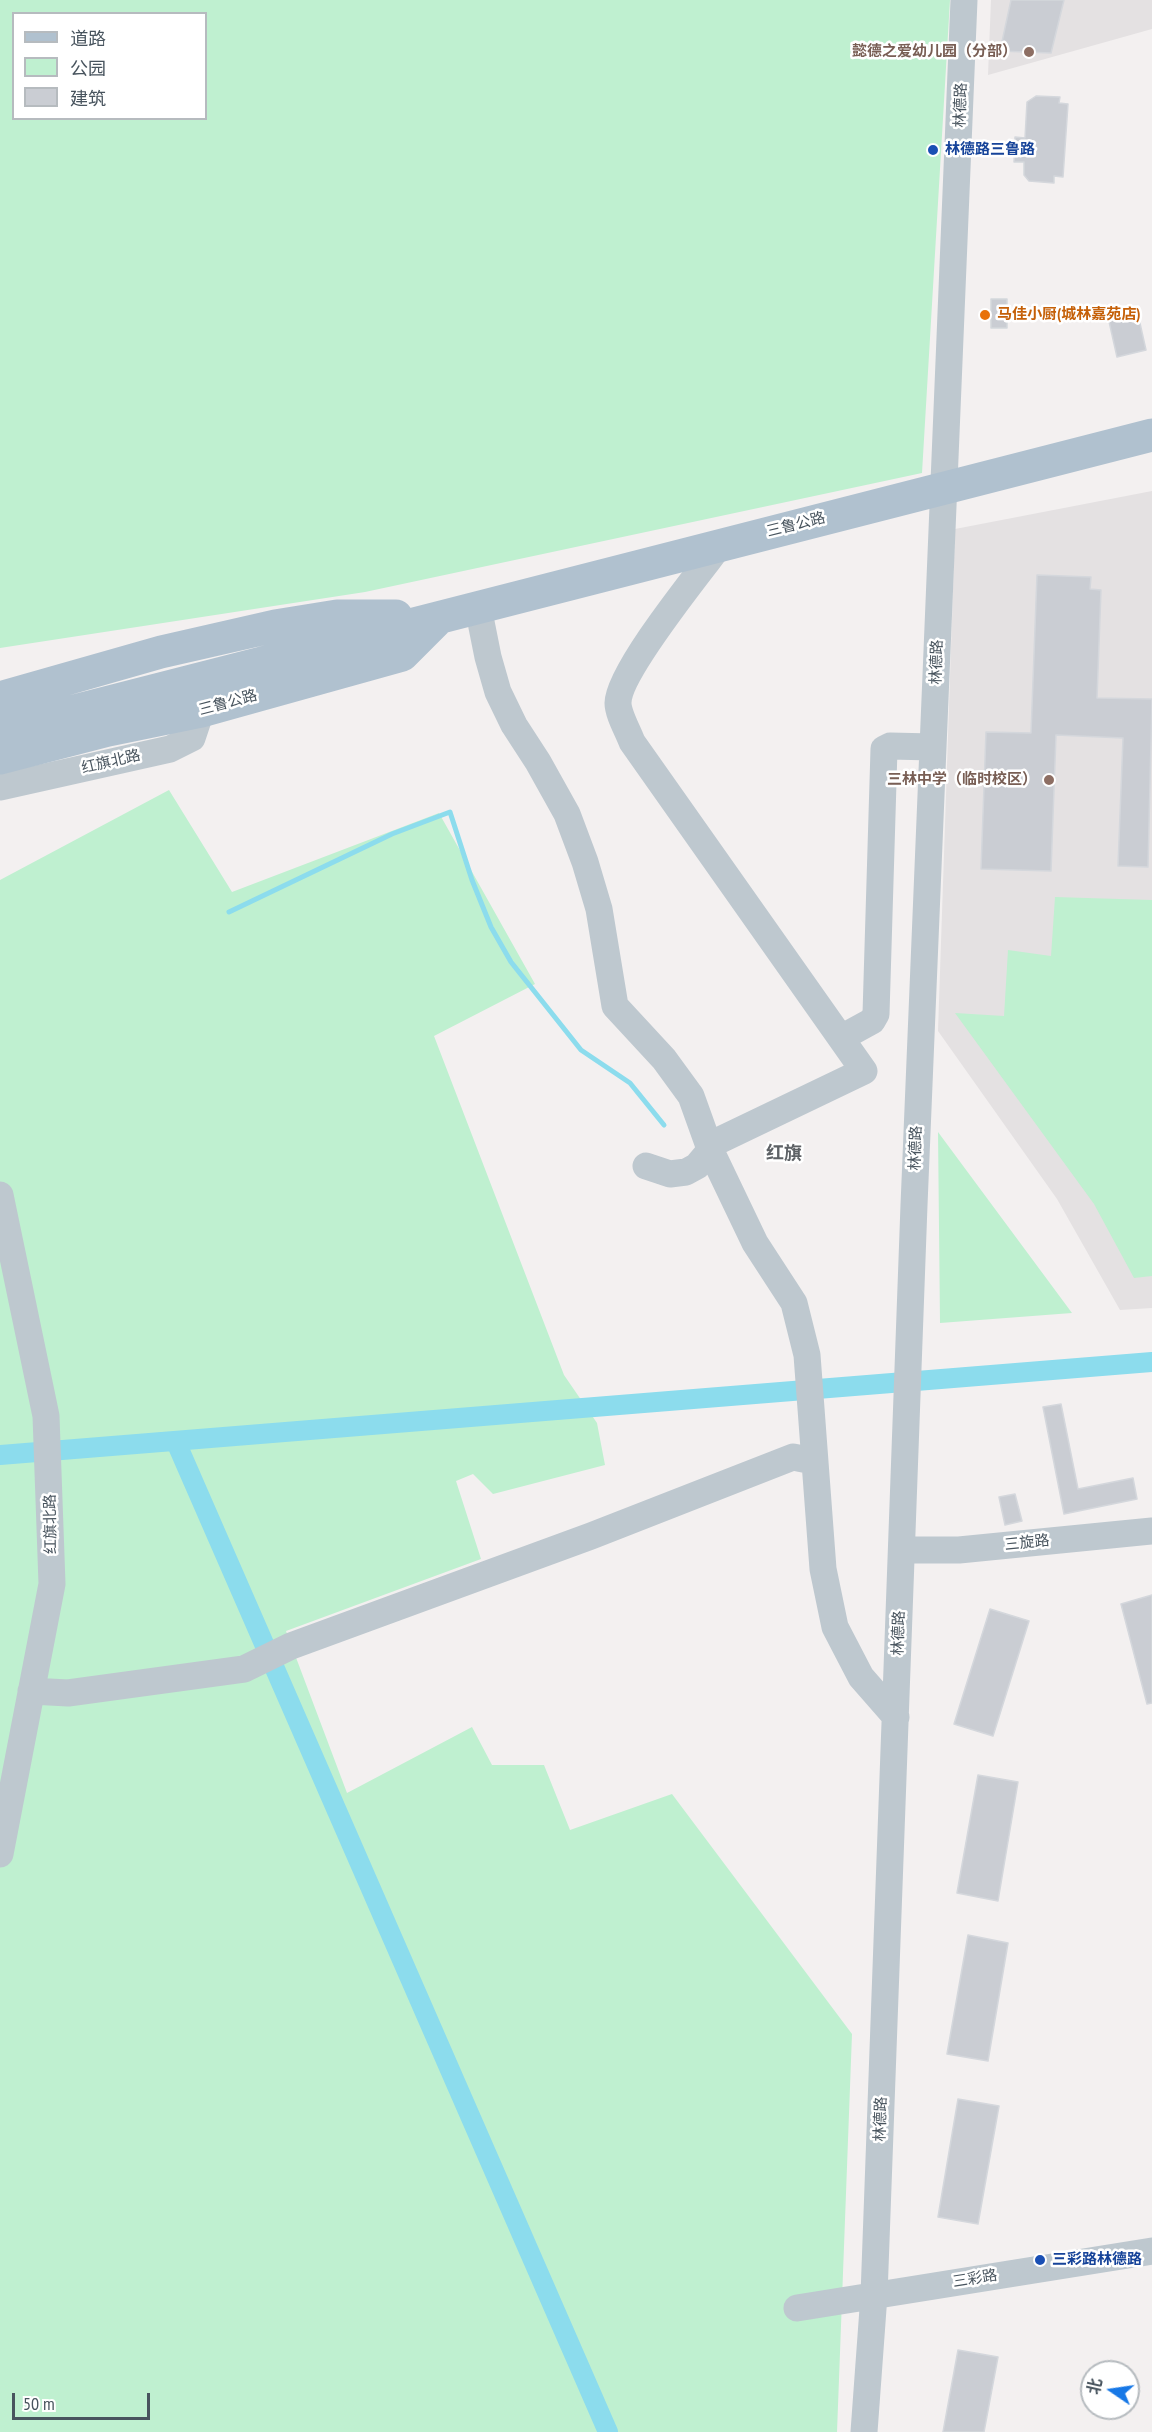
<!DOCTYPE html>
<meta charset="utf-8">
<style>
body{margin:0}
#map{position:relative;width:1152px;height:2432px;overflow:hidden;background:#f3f0f0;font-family:"PT Sans Narrow","Noto Sans SC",sans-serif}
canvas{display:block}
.legend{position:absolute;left:12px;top:12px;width:195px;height:108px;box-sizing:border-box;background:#fff;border:2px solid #b6bbbf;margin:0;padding:8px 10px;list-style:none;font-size:18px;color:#48545e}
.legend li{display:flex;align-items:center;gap:12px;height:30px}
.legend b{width:30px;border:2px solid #b6bbbf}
.north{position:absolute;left:1080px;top:2360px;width:60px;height:60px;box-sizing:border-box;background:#fff;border:2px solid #b6bbbf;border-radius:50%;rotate:283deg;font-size:16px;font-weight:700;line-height:24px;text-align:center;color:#48545e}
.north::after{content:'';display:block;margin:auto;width:21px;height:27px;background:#1778e6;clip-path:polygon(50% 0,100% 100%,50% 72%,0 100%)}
.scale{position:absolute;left:12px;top:2393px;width:138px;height:27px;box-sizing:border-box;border:3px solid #48545e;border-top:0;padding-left:8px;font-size:18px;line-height:21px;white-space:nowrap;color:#48545e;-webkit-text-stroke:4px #fff;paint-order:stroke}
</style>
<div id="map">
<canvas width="1152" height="2432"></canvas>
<ul class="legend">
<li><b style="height:8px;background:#b0c1cf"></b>道路</li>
<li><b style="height:16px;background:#bff0d0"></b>公园</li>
<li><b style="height:16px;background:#cacdd3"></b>建筑</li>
</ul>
<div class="north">北</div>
<div class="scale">50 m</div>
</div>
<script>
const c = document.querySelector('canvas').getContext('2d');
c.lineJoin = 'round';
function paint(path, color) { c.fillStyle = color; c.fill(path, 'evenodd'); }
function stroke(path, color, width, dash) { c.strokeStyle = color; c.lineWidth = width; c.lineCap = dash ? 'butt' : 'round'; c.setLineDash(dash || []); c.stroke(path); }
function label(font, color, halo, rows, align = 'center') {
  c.font = font + ' "PT Sans Narrow","Noto Sans SC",sans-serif'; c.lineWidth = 5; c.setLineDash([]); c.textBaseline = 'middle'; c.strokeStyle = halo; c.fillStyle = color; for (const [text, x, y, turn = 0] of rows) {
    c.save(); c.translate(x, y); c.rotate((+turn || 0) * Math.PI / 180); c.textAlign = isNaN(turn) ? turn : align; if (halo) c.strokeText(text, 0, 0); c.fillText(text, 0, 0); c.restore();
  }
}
const education = new Path2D(`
 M991 0H1152V29L988 75Z
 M1152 491V1308L1120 1310 1057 1199 938 1031 955 529Z`);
const green = new Path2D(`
 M0 0H950L922 473 365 592 0 648ZM14 14H206V118H14Z
 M169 790 232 892 439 813 535 984 434 1036 564 1375 597 1423 605 1465 493 1494 473 1474 456 1481 481 1559 286 1631 347 1793 472 1727 492 1765H544L570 1830 672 1794 852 2034 837 2432H0V880Z
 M1055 897 1152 900V1276L1134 1278 1094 1204 955 1013 1004 1016 1008 950 1051 956Z
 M938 1132 1072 1313 940 1323Z`);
const stream = new Path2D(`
 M229 912 392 834 450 812 472 880 491 927 511 962 581 1050 630 1083 664 1125`);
const canal = new Path2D(`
 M176 1442 608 2432
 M0 1455 1152 1362`);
const building = new Path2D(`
 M1011 0H1064L1051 53 1000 51Z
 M1036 96 1060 97 1059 103 1068 104 1063 177 1054 176V183L1029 181 1024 175V162H1014L1015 137 1025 138 1027 102Z
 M991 299H1007V328H991Z
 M1137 310 1146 350 1117 357 1108 317Z
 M1037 575 1091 577 1090 589 1101 590 1097 698 1152 699 1148 867 1118 866 1123 738 1056 735 1051 871 981 869 986 732 1031 733Z
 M1061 1404 1078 1489 1133 1478 1137 1499 1064 1514 1043 1407Z
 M1015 1494 1022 1521 1005 1525 999 1497Z
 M1152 1595V1703L1147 1704 1121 1604Z
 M990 1609 1029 1621 993 1736 954 1724Z
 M978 1775 1018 1782 998 1901 957 1893Z
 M968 1935 1008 1943 988 2061 947 2054Z
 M958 2099 999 2106 978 2224 938 2217Z
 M958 2350 998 2357 984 2432H943Z`);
const minor = new Path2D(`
 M478 607 488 657 498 692 514 725 538 762 567 814 585 862 599 909 615 1006 664 1059 691 1096 710 1149 755 1243 794 1303 807 1355 823 1569 835 1627 861 1677 896 1717
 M0 787 170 749 192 738 201 711
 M841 1038 872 1021 876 1014 884 749 890 746 933 747
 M646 1166 670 1174 686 1172 697 1166 718 1141 864 1071 632 742C628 731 618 714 618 703 618 672 699 573 720 545
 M0 1195 46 1416 52 1584 0 1854
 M902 1550H959L1152 1531
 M31 1691 68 1693 244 1669 291 1646 591 1536 793 1457 813 1461
 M797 2308 1152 2251
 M864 2432 874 2295 914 1205 964 0`);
const major = new Path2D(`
 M0 698 161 652 275 626 337 616H396
 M0 730 1152 435
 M0 758 108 730 201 711 402 655 439 618`);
const markers = [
 [1029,52,6,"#8d6e63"],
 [933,150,6,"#1a4fb4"],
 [985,315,6,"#e8710a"],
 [1049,780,6,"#8d6e63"],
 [1040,2260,6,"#1a4fb4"]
];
const educationNames = [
 ["懿德之爱幼儿园（分部）",1017,52],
 ["三林中学（临时校区）",1037,780]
];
const streetNames = [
 ["林德路",961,105,-88],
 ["三鲁公路",796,525,-14],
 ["林德路",937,662,-88],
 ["三鲁公路",228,703,-15],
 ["红旗北路",111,762,-13],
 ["林德路",916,1148,-88],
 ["红旗北路",51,1524,-91],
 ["三旋路",1027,1543,-6],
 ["林德路",899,1633,-88],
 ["林德路",881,2119,-88],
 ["三彩路",975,2279,-9]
];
const transitNames = [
 ["林德路三鲁路",945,150],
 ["三彩路林德路",1052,2260]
];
const foodNames = [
 ["马佳小厨(城林嘉苑店)",997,315]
];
const quarterNames = [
 ["红旗",784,1154]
];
paint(education, '#e4e1e2');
paint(green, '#bff0d0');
stroke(stream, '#8cdced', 5);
stroke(canal, '#8cdced', 20);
paint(building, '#cacdd3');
stroke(building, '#d4d7dc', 1.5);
stroke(minor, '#bec8cf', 27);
stroke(major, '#b0c1cf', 33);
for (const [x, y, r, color] of markers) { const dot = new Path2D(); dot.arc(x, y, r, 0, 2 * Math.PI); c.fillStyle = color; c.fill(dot); stroke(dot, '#fff', 2); }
label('bold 15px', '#785e54', '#fff', educationNames, 'right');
label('15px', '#48545e', '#fff', streetNames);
label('bold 15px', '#164399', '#fff', transitNames, 'left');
label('bold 15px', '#c56008', '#fff', foodNames, 'left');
label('bold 18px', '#5d6165', '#fff', quarterNames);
</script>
